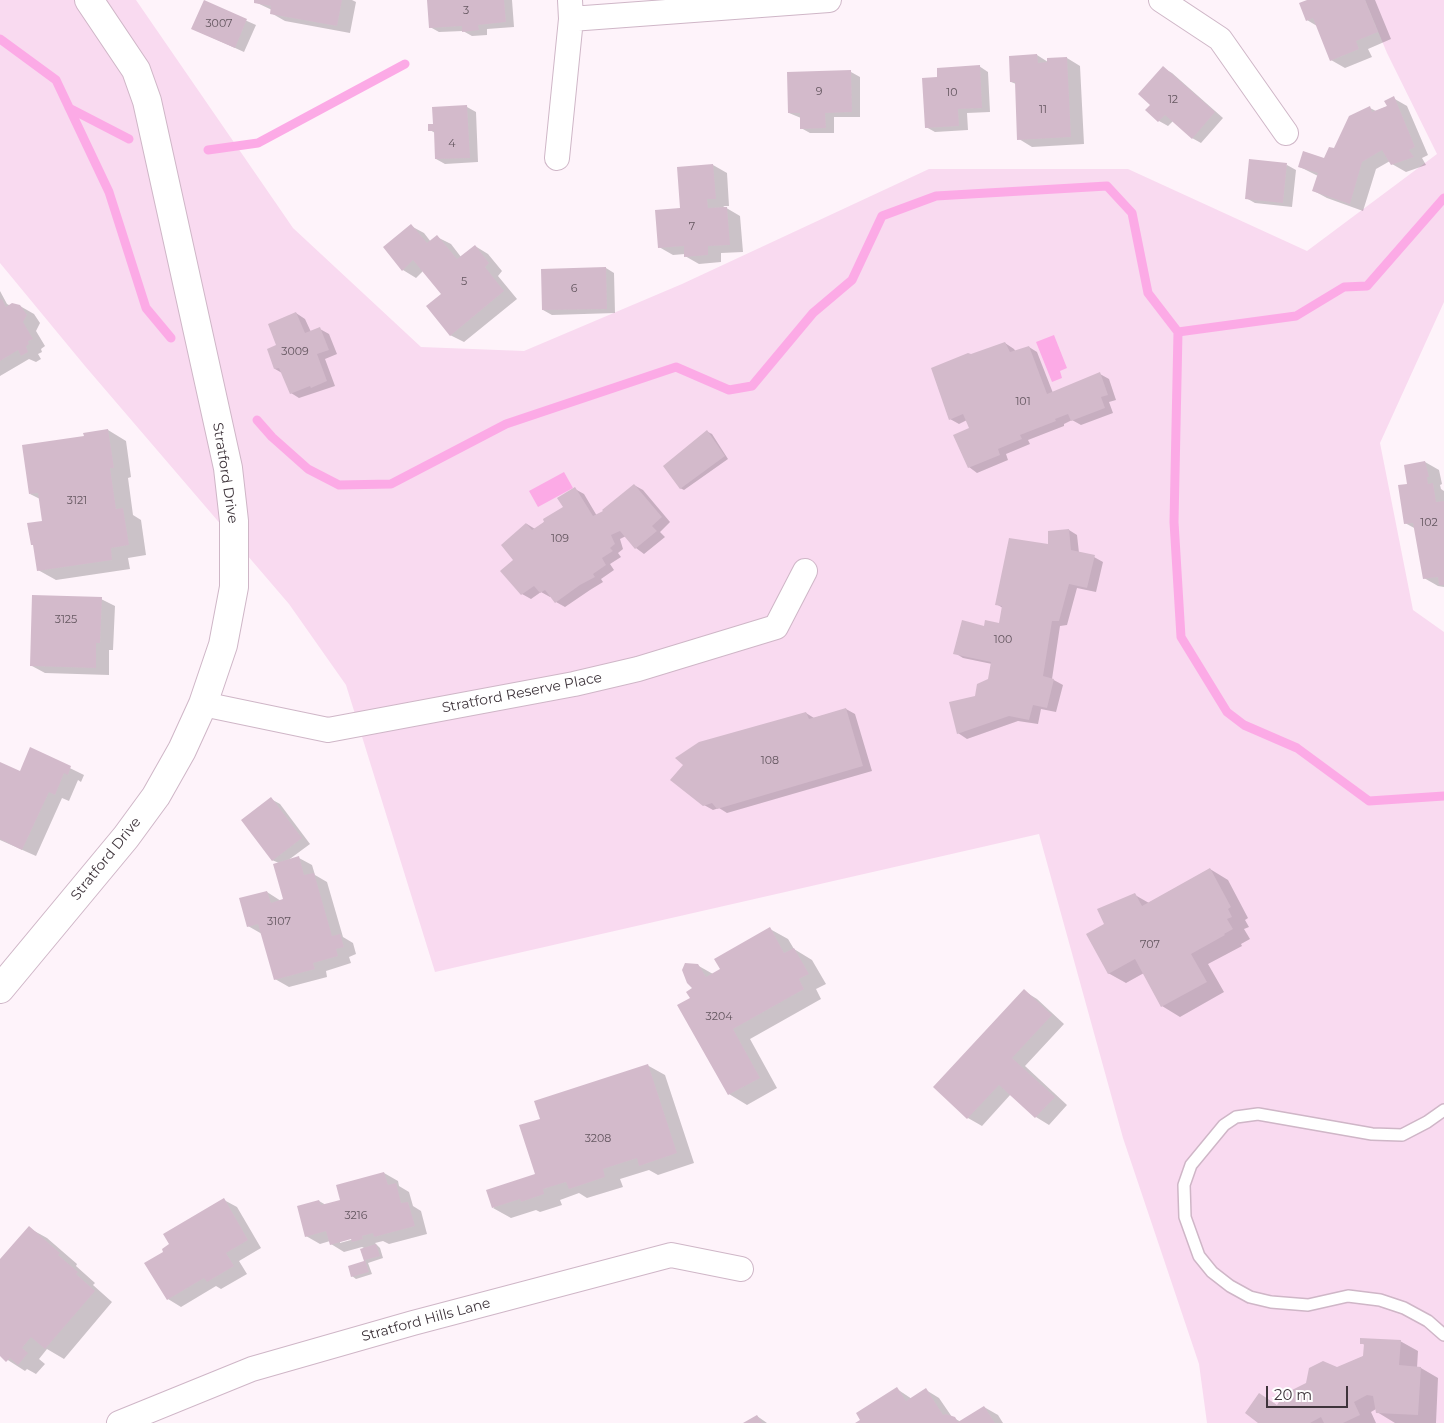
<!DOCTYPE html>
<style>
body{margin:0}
#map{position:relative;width:1444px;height:1423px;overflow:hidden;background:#fef3fa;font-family:Montserrat,sans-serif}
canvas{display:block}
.scale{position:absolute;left:1266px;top:1386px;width:82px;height:22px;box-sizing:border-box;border:2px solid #3e343b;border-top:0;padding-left:6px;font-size:15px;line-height:18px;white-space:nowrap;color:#3e343b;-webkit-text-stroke:4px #fff;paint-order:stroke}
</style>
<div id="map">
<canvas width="1444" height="1423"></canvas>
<div class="scale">20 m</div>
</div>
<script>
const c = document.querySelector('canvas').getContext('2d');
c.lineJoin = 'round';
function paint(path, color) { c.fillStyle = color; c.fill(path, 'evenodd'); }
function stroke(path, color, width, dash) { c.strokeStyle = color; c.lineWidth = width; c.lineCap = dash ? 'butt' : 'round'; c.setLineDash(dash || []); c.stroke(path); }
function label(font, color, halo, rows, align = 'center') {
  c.font = font + ' Montserrat,sans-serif'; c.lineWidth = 4; c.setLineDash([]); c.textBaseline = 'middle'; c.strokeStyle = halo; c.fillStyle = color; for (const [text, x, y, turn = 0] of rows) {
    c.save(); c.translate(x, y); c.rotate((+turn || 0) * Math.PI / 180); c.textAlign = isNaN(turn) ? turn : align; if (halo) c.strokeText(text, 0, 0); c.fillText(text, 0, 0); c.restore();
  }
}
const green = new Path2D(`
 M0 0H136L293 228 421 347 524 351 682 284 929 169H1128L1307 251 1437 154 1387 53 1365 0H1444V302L1380 443 1413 610 1444 632V1423H1207L1199 1364 1123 1138 1039 834 435 972 346 685 289 604 85 366 0 263Z`);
const water = new Path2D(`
 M1054 335 1067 368 1060 371 1062 378 1052 382 1036 342Z
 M564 472 573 488 538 507 529 491Z`);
const shadow = new Path2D(`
 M256 0H352L356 2 350 33 285 21 271 13 272 10 255 2Z
 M434 0H512L514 27 487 29V35L472 36 463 31 439 32 430 27Z
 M1308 0H1375L1391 39 1368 49 1372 57 1345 68 1331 60 1317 26 1307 20Z
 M204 2 256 25 244 52 193 29Z
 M1037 55 1048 62 1067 58 1080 66 1084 144 1032 147 1019 139 1016 84 1011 82Z
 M979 66 988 72 990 112 967 113 968 130 935 132 926 127 939 79Z
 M1163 68 1172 73 1223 118 1201 143 1192 138 1173 121 1168 126 1159 121 1147 110 1152 105Z
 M851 72 860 77V117H834V133H810L801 128V118L789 113Z
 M1393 98 1407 106 1428 155 1422 158 1426 165 1406 172 1392 164 1390 161 1376 169 1363 211 1327 198 1314 191 1318 176 1300 167 1325 160 1370 108 1376 111 1388 106Z
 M467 107 476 112 478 162 445 164 436 159 435 133 430 130 434 125Z
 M713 165 727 173 729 206H723L740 216 743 252 721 253V262L699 264 685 256V254L673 255 659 247 681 209Z
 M1287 165 1296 170 1292 207 1255 203 1246 198Z
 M411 226 424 233 431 242 437 237 451 244 461 257 475 246 488 254 502 271 498 276 517 299 464 342 450 335 443 294 423 271 416 278 403 270 384 247Z
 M606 268 614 273 615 313 552 315 543 310Z
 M0 291 7 304 11 306H20L34 314 40 323 36 331 45 346 41 349 42 352 38 354 41 359 36 362 29 359 0 376Z
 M296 313 305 319 311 332 320 329 329 334 337 354 325 359 335 386 299 398 291 393 282 373 275 369 278 346Z
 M1005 343 1014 349 1016 352 1029 347 1037 352 1053 393 1100 374 1109 379 1116 400 1109 402 1113 413 1081 425 1072 420 1064 424V426L1028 440 1030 444 1006 454 1008 460 977 473 969 467 971 428 967 420 959 424 950 419 971 356Z
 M108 430 126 441 131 477 128 478 133 515 141 520 146 555 128 558 130 569 56 580 38 570 35 546 32 544 43 522 40 499 30 494 85 437Z
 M708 432 712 434 728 459 684 490 680 488Z
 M1425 462 1439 470 1442 484 1440 485 1441 489 1444 491V587L1438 586 1424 578 1416 529 1405 523 1409 485Z
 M634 485 643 490 670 522 660 532 665 537 644 554 636 548 626 536 620 539 623 549 618 553 621 557 610 564 614 570 601 579 603 582 590 590 565 607 556 602 551 596 550 597 541 592 531 599 522 594 515 560 527 524 535 529 564 507 575 489 584 494 597 516 605 512Z
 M1069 530 1077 535 1079 553 1094 557 1103 562 1096 592 1077 588 1067 625 1060 626 1052 679 1063 685 1056 712 1041 709 1038 724 1018 721 967 739 958 733 976 697 989 680 992 664 963 658 955 653 985 628 1000 624 1003 608 996 604 1049 545Z
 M101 599 115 606 113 650H109V675L45 673 32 666Z
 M846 709 855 714 872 771 727 813 719 808 713 810 704 805 806 713 814 718Z
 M31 749 84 775 81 782 78 780 69 801 62 798 36 856 0 840V763L20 773Z
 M271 799 280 804 310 844 287 861 299 858 312 865 315 875 327 882 343 937 353 943 356 954 349 957 351 963 326 971 327 977 289 987 275 979 262 934 248 926 267 892 281 901 284 900 279 863 272 860Z
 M1210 869 1228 880 1248 918 1245 920 1249 927 1244 929 1250 939 1241 944 1242 946 1208 964 1224 992 1180 1017 1162 1006 1144 973 1126 983 1108 973 1106 924 1135 895 1149 903Z
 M770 929 788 939 794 949 812 960 826 984 816 989 821 999 750 1039 777 1088 747 1105 729 1094 692 998 697 965 713 974 722 969Z
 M1024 991 1037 999 1064 1024 1025 1066 1067 1105 1049 1125 1036 1117 1011 1094 982 1126 968 1118 935 1087Z
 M647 1065 665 1075 694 1163 658 1175 649 1170 620 1179 623 1187 587 1198 579 1193 560 1200 562 1205 540 1212 536 1210 511 1218 493 1208 537 1175 542 1120Z
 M384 1173 398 1181 399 1186 409 1192 413 1206 421 1211 427 1234 389 1244 383 1241 375 1243 380 1248 383 1258 368 1263 372 1274 356 1279 352 1276 365 1262 361 1250 366 1249 362 1247 344 1252 331 1244 330 1241 320 1244 306 1236 319 1201 326 1205 342 1201ZM357 1236 358 1238 340 1243V1241Z
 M224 1200 237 1207 261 1248 239 1261 247 1274 221 1289 216 1286 181 1307 168 1299 165 1252Z
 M29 1228 47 1238 77 1264 76 1266 95 1283 93 1285 112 1302 64 1359 47 1349 39 1359 45 1364 36 1374 27 1369 25 1371 0 1355V1261Z
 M1400 1341 1418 1351 1417 1368H1421L1438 1378 1436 1423H1395L1377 1412 1376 1409 1371 1412 1376 1423H1260L1259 1395 1278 1406 1337 1368 1364 1356 1365 1345 1361 1343Z
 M897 1389 912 1399 926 1390 939 1398 952 1417 961 1422 984 1407 998 1415 1003 1423H857Z
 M757 1416 767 1423H745Z`);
const stream = new Path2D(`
 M0 39 56 80 109 192 146 308 171 338
 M69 108 129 139
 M208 150 258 143 405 64
 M1178 332 1174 522 1181 637 1227 712 1244 725 1297 748 1369 801 1444 796
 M257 420 272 437 308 469 339 485 391 484 506 424 676 367 729 390 752 386 813 313 852 280 882 216 936 196 1107 186 1132 213 1148 293 1178 332 1296 316 1344 287 1367 286 1444 198`);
const building = new Path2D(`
 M204 0 247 19 235 48 191 29Z
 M254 0H342L337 26 270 14 271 6 254 3Z
 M427 0H504L506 22 478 25 479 30 462 32V26L429 28Z
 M1307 0H1365L1378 32 1356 41 1359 49 1330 61 1313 18 1306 21 1299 3Z
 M1037 54 1038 63 1047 62V58L1067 57 1071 137 1017 140 1015 82H1010L1009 56Z
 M980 65 982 108 958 109 959 126 925 128 922 78 937 77V68Z
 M1163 66 1215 112 1192 139 1165 115 1158 122 1145 110 1150 105 1138 94Z
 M851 70 852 112 825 113 826 128 800 129V113H788L787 72Z
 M1394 96 1415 147 1409 150 1414 157 1391 165 1382 150 1362 162 1350 204 1312 191 1318 173 1298 167 1303 151 1324 158 1329 147 1334 148 1349 116 1370 106 1372 112 1387 106 1384 101Z
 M467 105 470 158 435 159 434 131H428V124H433L432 107Z
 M1249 159 1287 163 1283 203 1245 199Z
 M713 164 716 199H707L708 208 727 207 730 245 708 246V255L684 257V246L658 248 655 210 680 208 677 167Z
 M411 224 427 243 437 235 457 259 475 245 489 263 485 267 504 291 450 336 426 306 441 294 413 260 402 271 383 247Z
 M606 267 607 309 542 310 541 269Z
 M2 299 6 307 12 303 20 305 27 315 23 322 33 339 28 341 29 344 26 346 28 352 21 356 18 350 0 361V300Z
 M296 312 305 333 320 327 329 350 317 354 327 381 311 388 310 386 290 394 279 368 274 369 267 349 276 345 268 324Z
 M1005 342 1010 352 1029 346 1047 394 1100 372 1108 395 1101 397 1105 408 1071 421 1068 414 1055 419 1056 421 1020 435 1022 439 998 449 1000 455 968 468 953 435 969 428 963 414 949 420 931 368 968 353 971 354Z
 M108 429 114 468H110L116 509 123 508 129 545 111 548 112 560 37 571 33 545H31L27 523 42 521 38 493 29 494 22 445 84 436 83 433Z
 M707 430 725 456 680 489 663 466Z
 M1425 461 1429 477H1427L1428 484 1433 483 1436 502 1444 501V585H1439L1438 577 1423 579 1413 523 1404 524 1398 485 1407 484 1404 465Z
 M634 484 662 517 652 526 657 531 635 549 620 531 611 535 615 544 610 548 613 551 602 558 606 565 593 574 595 577 580 585 555 603 545 590 540 593 534 586 521 595 500 571 513 560 501 545 526 523 532 530 544 522 543 519 563 507 557 498 575 487 593 516 603 511 602 510Z
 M1069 529 1071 550 1095 555 1087 588 1069 584 1059 621H1052L1043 676 1054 679 1047 708 1033 705 1029 720 1009 716 957 734 949 702 975 696 977 684 988 679 991 662 953 654 962 620 984 626 985 620 999 623 1002 606 995 605 1009 538 1048 544V531Z
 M32 595 102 597 100 643H96V668L30 666Z
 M846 708 863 766 717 809 712 803 703 806 670 780 683 765 675 758 699 742 806 712 809 719Z
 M30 747 71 766 68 775 64 773 55 795 49 792 22 850 0 839V762L20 771Z
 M271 797 302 838 272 861 241 820Z
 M299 856 304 875 314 873 332 936 340 934 344 947 336 949 338 956 313 963 315 969 274 980 258 924 247 927 239 898 267 891 271 903 283 899 273 864Z
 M1210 868 1231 907 1228 909 1232 917 1227 919 1233 929 1224 934 1225 935 1191 954 1207 982 1161 1007 1135 959 1108 974 1086 934 1104 924 1097 909 1135 893 1142 906Z
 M770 927 784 953 794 948 809 974 799 979 804 989 733 1029 760 1078 728 1095 677 1005 690 998 686 992 692 988 687 983 682 970 685 963 698 964 706 977 720 969 714 959Z
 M1024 989 1052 1015 1012 1058 1055 1097 1035 1118 999 1085 967 1119 933 1087Z
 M648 1064 677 1153 639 1166 637 1158 603 1169 605 1177 569 1189 566 1182 543 1189 544 1194 521 1202 520 1199 492 1208 486 1190 535 1174 519 1125 540 1119 534 1101Z
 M384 1172 388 1185 396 1183 401 1203 408 1202 415 1226 374 1237 373 1233 362 1236 363 1239 352 1242 351 1239 330 1245 326 1231 305 1237 297 1206 319 1200 321 1205 340 1200 336 1185Z
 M224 1198 248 1240 226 1253 234 1266 207 1282 204 1278 167 1300 144 1263 163 1252 162 1249 169 1244 163 1234Z
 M29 1226 60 1253 58 1255 78 1272 76 1274 95 1291 45 1349 31 1337 22 1348 28 1353 18 1365 10 1358 6 1362 0 1356V1259Z
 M376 1244 380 1256 365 1260 369 1272 351 1277 348 1266 364 1261 360 1249Z
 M1360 1338 1401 1340 1399 1365 1421 1367 1418 1415 1376 1413 1373 1396 1367 1395 1354 1402 1360 1415 1343 1423H1324L1321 1417 1310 1423H1258L1245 1413 1259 1393 1277 1405 1284 1394 1306 1383 1309 1368 1323 1361 1337 1367 1363 1356 1364 1344H1360Z
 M897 1387 906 1401 926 1388 943 1415 946 1414 955 1417 958 1422 984 1406 995 1423H855L860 1420 856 1413Z
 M757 1415 762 1423H743Z`);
const service = new Path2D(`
 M1444 1110 1427 1122 1402 1135 1372 1134 1258 1114 1236 1117 1224 1125 1191 1165 1184 1185 1185 1217 1199 1256 1212 1272 1230 1286 1250 1297 1271 1302 1308 1305 1348 1296 1380 1300 1404 1308 1428 1321 1444 1335`);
const minor = new Path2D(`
 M1161 0 1220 39 1286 133
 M571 19 829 0
 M557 158 571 19 570 0
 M203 704 328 730 574 684 638 669 776 627 805 571
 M119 1423 252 1369 413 1323 671 1255 741 1269`);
const tertiary = new Path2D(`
 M0 989 126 837 156 796 182 750 203 704 223 645 234 587V521L228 468 147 101 136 70 89 0`);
const numberNames = [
 ["3",466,11],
 ["3007",219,24],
 ["9",819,92],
 ["10",952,93],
 ["12",1173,100],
 ["11",1043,110],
 ["4",452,144],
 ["7",692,227],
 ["5",464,282],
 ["6",574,289],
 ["3009",295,352],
 ["101",1023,402],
 ["3121",77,501],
 ["102",1429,523],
 ["109",560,539],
 ["3125",66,620],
 ["100",1003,640],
 ["108",770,761],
 ["3107",279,922],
 ["707",1150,945],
 ["3204",719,1017],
 ["3208",598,1139],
 ["3216",356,1216]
];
const streetNames = [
 ["Stratford Drive",225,473,81],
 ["Stratford Reserve Place",522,693,-11],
 ["Stratford Drive",106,859,-51],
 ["Stratford Hills Lane",426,1320,-15]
];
paint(green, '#f9daf0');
paint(water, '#fcaae6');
paint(shadow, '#0003');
stroke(stream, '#fcaae6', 9);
paint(building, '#d3bacb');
stroke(service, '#cfb6c7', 14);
stroke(minor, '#cfb6c7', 26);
stroke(tertiary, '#cfb6c7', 30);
stroke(service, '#fff', 11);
stroke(minor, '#fff', 24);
stroke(tertiary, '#fff', 28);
label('11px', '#63565f', null, numberNames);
label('14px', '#3e343b', '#fff', streetNames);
</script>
